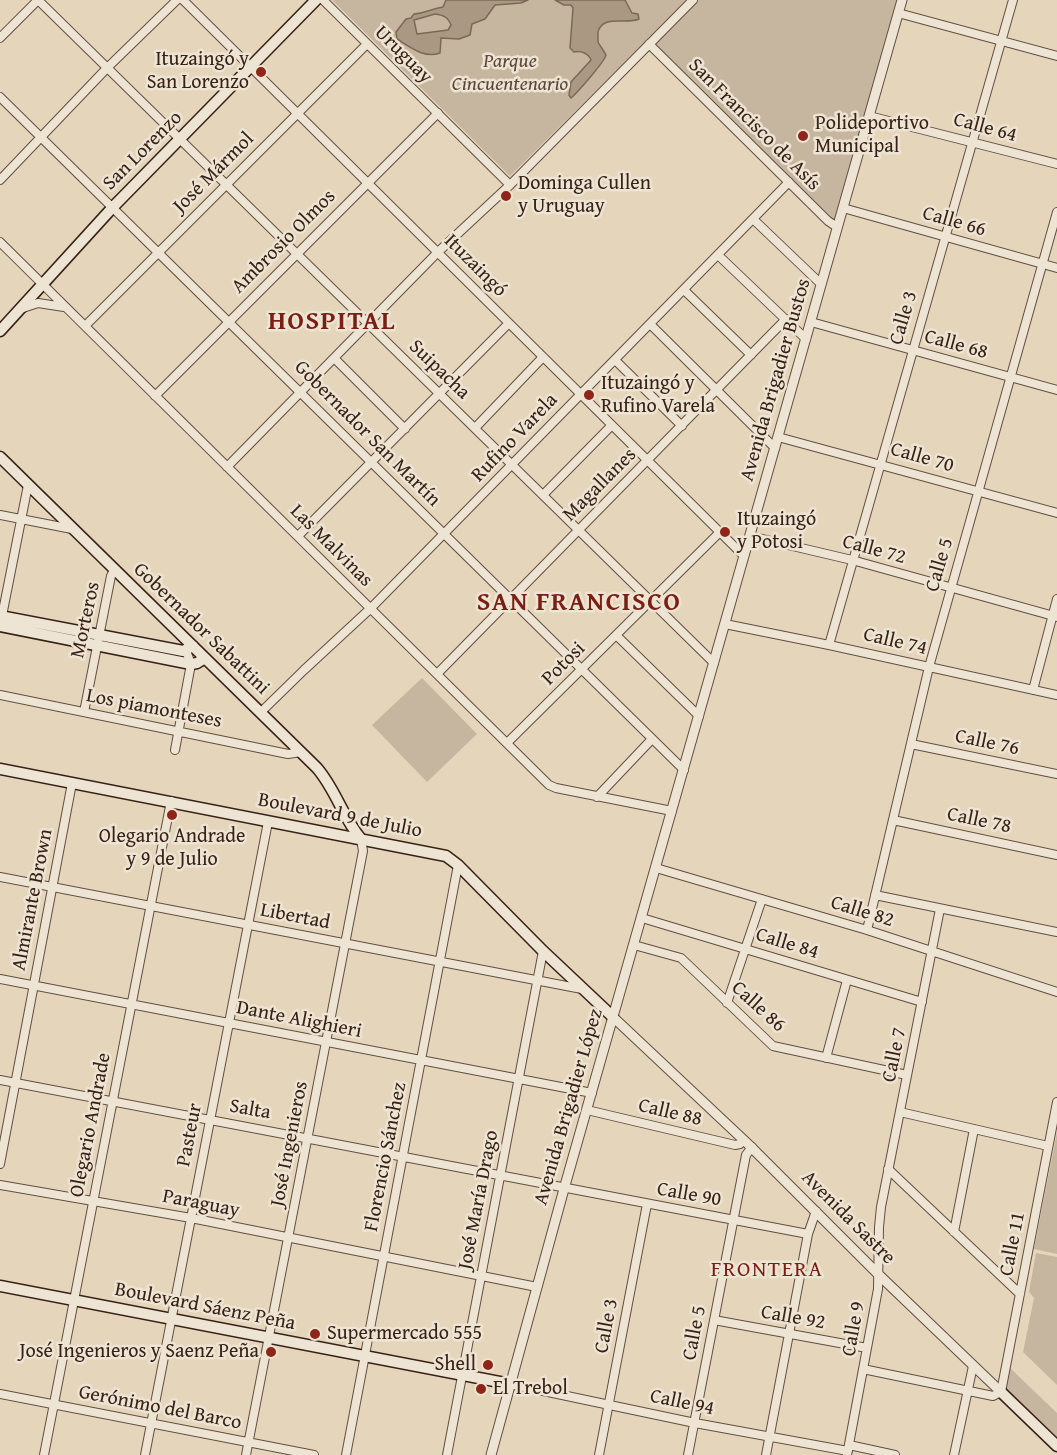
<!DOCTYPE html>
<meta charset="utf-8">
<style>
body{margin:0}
canvas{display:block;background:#e4d5bb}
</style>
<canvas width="1057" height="1455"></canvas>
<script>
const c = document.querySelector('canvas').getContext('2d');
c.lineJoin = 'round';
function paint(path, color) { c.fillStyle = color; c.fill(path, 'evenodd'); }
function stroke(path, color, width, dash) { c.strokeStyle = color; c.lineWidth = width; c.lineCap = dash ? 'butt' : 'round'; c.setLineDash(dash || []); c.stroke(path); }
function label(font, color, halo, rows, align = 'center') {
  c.font = font + ' "Gentium Book Plus",serif'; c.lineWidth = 5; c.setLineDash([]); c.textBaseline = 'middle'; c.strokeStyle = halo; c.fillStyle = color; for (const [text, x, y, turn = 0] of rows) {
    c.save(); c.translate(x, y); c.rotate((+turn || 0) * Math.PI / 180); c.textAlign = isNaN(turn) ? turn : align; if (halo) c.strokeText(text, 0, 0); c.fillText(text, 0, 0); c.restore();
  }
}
const green = new Path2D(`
 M332 0H687L510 176Z
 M693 0H902L837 227 649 44Z
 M422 678 477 734 427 782 372 725Z
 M1057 1132V1254L1034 1249Z
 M1036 1253 1057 1257V1385L1023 1352 1034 1298 1029 1292Z
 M1010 1368 1057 1413V1440L1005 1390Z`);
const water = new Path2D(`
 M446 0H528L521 3 495 5 485 19 472 24 470 35 459 39 441 38 440 53C425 59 410 47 397 39L396 32 406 19 411 18 414 14C424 13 432 9 443 7ZM435 14C443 15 448 17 451 25L448 30 417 34 414 20Z
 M555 0H625L632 13 638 14 639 19C627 25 602 14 598 32 598 33 598 40 598 42 600 46 604 51 606 55 605 61 578 92 571 98L569 95 571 82 591 60C589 54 581 50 574 52L570 48 573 8 571 5H564Z`);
const minor = new Path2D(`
 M38 0 714 663
 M183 0 744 556
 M323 0 510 185
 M898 13 1057 56
 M0 38 38 0
 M649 44 828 221 837 227
 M0 97 684 770
 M869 116 1057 164
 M0 180 107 68 177 0
 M843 208 1057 268
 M753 219 821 284
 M0 242 549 785 556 788 672 811
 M718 255 806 339
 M684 290 751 355
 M23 308 38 303 64 307
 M811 322 1057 390
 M650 324 775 448
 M85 326 367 44
 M334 358 405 429
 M615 360 682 426
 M155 396 438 113
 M475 428 543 357
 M778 437 1057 513
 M227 467 438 252 510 185 693 0
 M543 495 612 425
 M0 515 72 529
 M298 536 509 323
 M750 536 852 560 1057 617
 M1 621 28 485
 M725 624 829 645 1057 695
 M616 635 699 716
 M829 645 1013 0
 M437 674 786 319
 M1033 690 1057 599
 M0 695 288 754 301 752
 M84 712 111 576 114 570
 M261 712 304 670 371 608 789 182
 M507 743 720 532
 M911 744 1057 774
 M175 750 191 664 186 651
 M597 797 652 739
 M893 820 1057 855
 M656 868 867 930 1057 992
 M0 877 582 989
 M875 895 1057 932
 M642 918 922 1002
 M867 930 929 667 1057 212
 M634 945 681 958 773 1046 907 1075
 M0 979 592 1093
 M727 1003 762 899
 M826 1058 847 980
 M0 1080 808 1234
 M587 1110 735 1145 740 1144 744 1140
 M900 1112 1048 1146
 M0 1164 72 783
 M888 1169 1020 1294
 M0 1185 191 1218 537 1287
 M954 1232 974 1129
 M714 1320 867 1348
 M863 1369 993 1396 1001 1392 1057 1102
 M510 1384 695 1423 848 1451
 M0 1394 314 1455
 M849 1445 895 1455
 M44 1455 171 801
 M145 1455 268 822
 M246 1455 363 851 361 839
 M346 1455 458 865
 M447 1455 543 951
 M599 1455 647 1204
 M688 1455 746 1155 752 1147
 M766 1455 808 1234 816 1211
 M847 1455 878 1289 879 1227 881 1207 940 909
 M954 1455 973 1366`);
const tertiary = new Path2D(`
 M613 1017 749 1145 879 1275 1001 1392
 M491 1455 564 1189 902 0`);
const secondary = new Path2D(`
 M0 331 113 207 316 0
 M0 457 317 768C336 790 343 818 361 839
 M0 616 183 651 193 646
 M0 626 191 664 197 663 205 658
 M0 769 446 856 458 865 543 951 613 1017
 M0 1286 510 1384
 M1001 1392 1057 1446`);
const markers = [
 [261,72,6,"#8f2418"],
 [803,136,6,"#8f2418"],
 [506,196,6,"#8f2418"],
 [589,395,6,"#8f2418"],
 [725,532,6,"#8f2418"],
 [172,815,6,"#8f2418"],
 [315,1334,6,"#8f2418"],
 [271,1352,6,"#8f2418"],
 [488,1365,6,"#8f2418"],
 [481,1389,6,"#8f2418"]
];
const streetNames = [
 ["Uruguay",403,55,45],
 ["San Francisco de Asís",754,125,45],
 ["Calle 64",985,128,15],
 ["San Lorenzo",143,151,-45],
 ["José Mármol",214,173,-45],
 ["Calle 66",954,222,16],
 ["Ambrosio Olmos",284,242,-45],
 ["Ituzaingó",475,266,45],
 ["Calle 3",904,318,-74],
 ["Calle 68",956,345,15],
 ["Suipacha",439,370,44],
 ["Avenida Brigadier Bustos",776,380,-74],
 ["Gobernador San Martín",367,434,45],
 ["Rufino Varela",515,438,-46],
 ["Calle 70",922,458,16],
 ["Magallanes",600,485,-45],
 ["Las Malvinas",331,546,45],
 ["Calle 72",874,550,15],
 ["Calle 5",940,565,-74],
 ["Morteros",86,620,-78],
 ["Gobernador Sabattini",201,629,44],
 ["Calle 74",895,642,13],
 ["Potosi",564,664,-45],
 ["Los piamonteses",154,709,11],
 ["Calle 76",987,743,12],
 ["Boulevard 9 de Julio",340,816,11],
 ["Calle 78",979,821,12],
 ["Almirante Brown",33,900,-79],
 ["Calle 82",862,912,17],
 ["Libertad",295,917,11],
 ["Calle 84",787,944,17],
 ["Calle 86",758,1007,42],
 ["Dante Alighieri",299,1020,11],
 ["Calle 7",895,1055,-78],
 ["Avenida Brigadier López",569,1107,-74],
 ["Salta",250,1110,10],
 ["Calle 88",670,1113,13],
 ["Olegario Andrade",91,1125,-79],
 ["Pasteur",190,1135,-79],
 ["José Ingenieros",290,1144,-79],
 ["Florencio Sánchez",386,1157,-79],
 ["Calle 90",689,1195,10],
 ["José María Drago",479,1200,-79],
 ["Paraguay",201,1204,11],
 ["Avenida Sastre",848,1218,45],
 ["Calle 11",1013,1244,-79],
 ["Boulevard Sáenz Peña",205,1307,11],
 ["Calle 92",793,1318,10],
 ["Calle 3",607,1326,-79],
 ["Calle 9",854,1329,-80],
 ["Calle 5",695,1333,-79],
 ["Calle 94",682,1403,12],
 ["Gerónimo del Barco",160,1408,11]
];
const poiNames = [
 ["Ituzaingó y",249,60,"right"],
 ["San Lorenzo",249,83,"right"],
 ["Polideportivo",815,124],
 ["Municipal",815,147],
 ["Dominga Cullen",518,184],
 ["y Uruguay",518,207],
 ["Ituzaingó y",601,384],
 ["Rufino Varela",601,407],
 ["Ituzaingó",737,520],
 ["y Potosi",737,543],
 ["Olegario Andrade",172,837,"center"],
 ["y 9 de Julio",172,860,"center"],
 ["Supermercado 555",327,1334],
 ["José Ingenieros y Saenz Peña",259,1352,"right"],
 ["Shell",476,1365,"right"],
 ["El Trebol",493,1389]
];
const parkNames = [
 ["Parque",510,62],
 ["Cincuentenario",510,85]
];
const quarterNames = [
 ["FRONTERA",767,1270]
];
const districtNames = [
 ["HOSPITAL",332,322],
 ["SAN FRANCISCO",579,603]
];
paint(green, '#c7b69f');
paint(water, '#aa9883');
stroke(water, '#7c6858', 1.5);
stroke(minor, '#634e40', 10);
stroke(tertiary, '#634e40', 11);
stroke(secondary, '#382117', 13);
stroke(minor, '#ede4d3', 8);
stroke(tertiary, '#ede4d3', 9);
stroke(secondary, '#ede4d3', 10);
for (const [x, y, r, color] of markers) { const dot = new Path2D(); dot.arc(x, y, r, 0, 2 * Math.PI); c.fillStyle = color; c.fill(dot); stroke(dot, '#ede4d3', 2); }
label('20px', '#382117', '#ede4d3', streetNames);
label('20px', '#382117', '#ede4d3', poiNames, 'left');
label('italic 20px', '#5c4639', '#ede4d3', parkNames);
c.letterSpacing = '1.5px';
label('22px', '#7a1f14', '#ede4d3', quarterNames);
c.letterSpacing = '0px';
c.letterSpacing = '1.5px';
label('bold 26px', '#7a1f14', '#ede4d3', districtNames);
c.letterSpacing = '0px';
</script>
